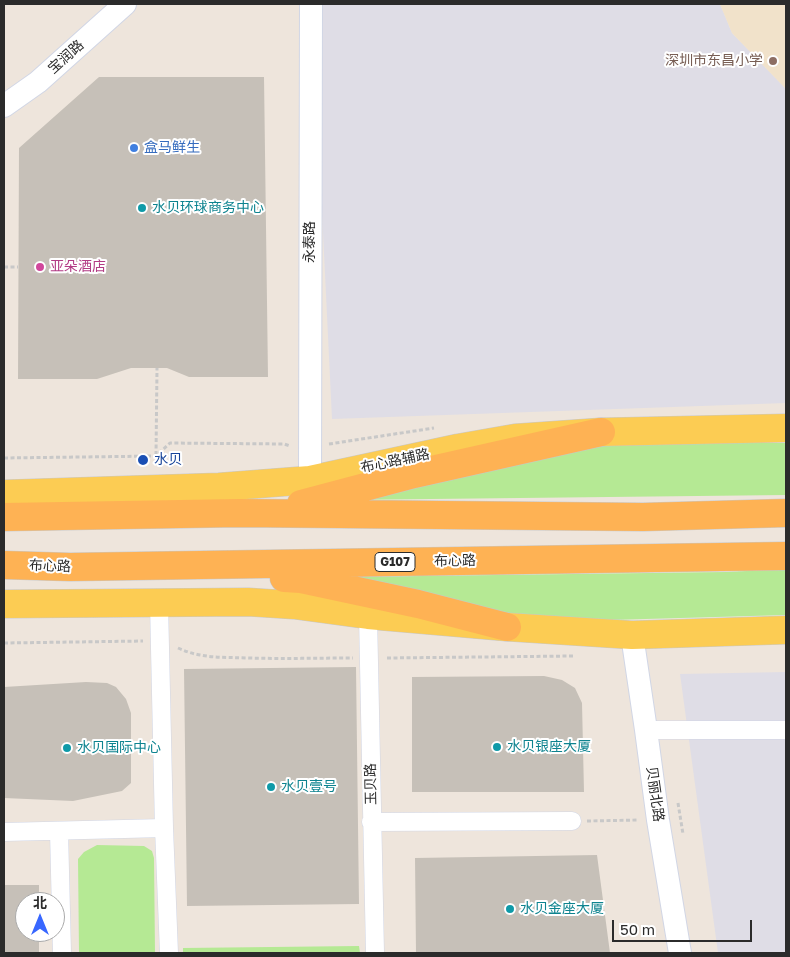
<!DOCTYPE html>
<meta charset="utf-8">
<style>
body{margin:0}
#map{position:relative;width:790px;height:957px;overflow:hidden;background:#eee5dc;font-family:"Golos Text","Noto Sans SC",sans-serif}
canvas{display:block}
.frame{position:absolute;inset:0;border:5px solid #2b2b2b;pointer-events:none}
.north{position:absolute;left:15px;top:892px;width:50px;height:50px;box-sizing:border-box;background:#fff;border:1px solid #aaa;border-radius:50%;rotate:0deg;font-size:14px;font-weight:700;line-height:20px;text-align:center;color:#2b2b2b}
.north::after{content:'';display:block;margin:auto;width:18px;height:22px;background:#3867ff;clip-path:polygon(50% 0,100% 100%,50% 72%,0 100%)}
.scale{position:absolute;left:612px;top:920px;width:140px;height:22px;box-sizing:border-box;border:2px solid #2b2b2b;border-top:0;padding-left:6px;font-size:15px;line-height:18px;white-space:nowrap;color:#2b2b2b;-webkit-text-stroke:4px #fff;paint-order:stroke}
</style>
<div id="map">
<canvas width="790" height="957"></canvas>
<div class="frame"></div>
<div class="north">北</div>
<div class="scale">50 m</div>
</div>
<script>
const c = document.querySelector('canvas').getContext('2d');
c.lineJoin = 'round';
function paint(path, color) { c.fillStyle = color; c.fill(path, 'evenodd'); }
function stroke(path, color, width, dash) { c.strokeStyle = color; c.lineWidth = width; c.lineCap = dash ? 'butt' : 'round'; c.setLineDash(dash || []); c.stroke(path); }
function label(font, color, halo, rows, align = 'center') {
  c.font = font + ' "Golos Text","Noto Sans SC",sans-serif'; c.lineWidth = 4; c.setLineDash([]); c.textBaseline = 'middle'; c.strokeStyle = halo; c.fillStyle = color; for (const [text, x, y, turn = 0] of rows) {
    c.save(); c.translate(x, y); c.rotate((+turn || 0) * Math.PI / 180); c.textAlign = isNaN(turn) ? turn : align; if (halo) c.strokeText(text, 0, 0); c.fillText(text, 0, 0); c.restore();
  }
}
const industrial = new Path2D(`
 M312 4H720L732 33 786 89V403L332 419Z
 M786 672V953H718L680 674Z`);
const education = new Path2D(`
 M720 4H786V89L732 33Z`);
const green = new Path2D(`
 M602 443H786V495L342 500Z
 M786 569V615L610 620 503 613 344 577 726 572Z
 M97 845 144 846 152 851 154 858 155 953H79L78 859 84 852Z
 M359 946 360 953H183V948Z`);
const building = new Path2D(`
 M99 77H264L268 377H189L167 368H131L97 379H18L19 148Z
 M356 667 359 904 187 906 184 669Z
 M544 676 562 680 575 688 582 703 584 792H412V677Z
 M86 682 107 683 116 687 126 699 131 713V783L122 791 73 801 4 798V687Z
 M597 855 610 953H416L415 858Z
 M4 885H39V902H25V932H39V953H4Z`);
const path = new Path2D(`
 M4 267H18
 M329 444 434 428
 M156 455 157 368
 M4 458 156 456 170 443 284 444 290 446
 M4 643 143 641
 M178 648C202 659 223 657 249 658 284 659 318 658 353 658
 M387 658 573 656
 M678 803 683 834
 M587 821 639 820`);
const minor = new Path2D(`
 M159 603 164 828 169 953
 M368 615 375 953
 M646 730H786
 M371 822 572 821
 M59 831 62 953
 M4 832 164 828`);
const tertiary = new Path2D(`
 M4 106 38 82 125 4
 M310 480 311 4
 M632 635 646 730 658 820 680 953`);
const primary = new Path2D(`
 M4 494 219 487 310 480 458 448 515 438 601 432 786 428
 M4 604 248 602 294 605 368 615 507 627 632 635 786 630`);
const trunk = new Path2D(`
 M301 504 414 474 601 432
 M4 517 239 513 643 517 786 513
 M4 565 70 567 786 556
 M284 578 301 579 418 604 507 627`);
const markers = [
 [773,61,5,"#8d6e63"],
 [134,148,5,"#3f7fe0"],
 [142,208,5,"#0f9aa8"],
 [40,267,5,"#d1479c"],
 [143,460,6,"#1a4fb4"],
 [497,747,5,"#0f9aa8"],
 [67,748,5,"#0f9aa8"],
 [271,787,5,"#0f9aa8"],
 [510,909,5,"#0f9aa8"]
];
const shields = [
 [395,562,40]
];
const shieldNames = [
 ["G107",395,562]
];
const streetNames = [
 ["宝润路",66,57,-42],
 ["永泰路",310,242,-90],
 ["布心路辅路",395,461,-12],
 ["布心路",455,561,-1],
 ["布心路",50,566,2],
 ["玉贝路",371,784,-91],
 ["贝丽北路",655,794,82]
];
const educationNames = [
 ["深圳市东昌小学",763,61]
];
const shopNames = [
 ["盒马鲜生",144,148]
];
const cultureNames = [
 ["水贝环球商务中心",152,208],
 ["水贝银座大厦",507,747],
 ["水贝国际中心",77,748],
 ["水贝壹号",281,787],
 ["水贝金座大厦",520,909]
];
const hotelNames = [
 ["亚朵酒店",50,267]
];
const transitNames = [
 ["水贝",154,460]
];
paint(industrial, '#dfdde6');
paint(education, '#f1e2ca');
paint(green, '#b5e994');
paint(building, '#c6c0b8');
stroke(minor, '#d1d6e5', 19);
stroke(tertiary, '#d1d6e5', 24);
stroke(primary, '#c8c8c8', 29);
stroke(trunk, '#c8c8c8', 29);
stroke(path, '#c8c8c8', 3, [4, 2.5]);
stroke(minor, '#fff', 18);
stroke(tertiary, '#fff', 22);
stroke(primary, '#fccc53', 28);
stroke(trunk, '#feb254', 28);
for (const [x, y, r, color] of markers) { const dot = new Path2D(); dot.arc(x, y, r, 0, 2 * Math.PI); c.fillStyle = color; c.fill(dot); stroke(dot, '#fff', 2); }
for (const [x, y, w] of shields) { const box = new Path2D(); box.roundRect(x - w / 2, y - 9.5, w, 19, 4); c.fillStyle = '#fff'; c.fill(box); stroke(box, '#2b2b2b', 1); }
label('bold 12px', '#2b2b2b', null, shieldNames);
label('14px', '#2b2b2b', '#fff', streetNames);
label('14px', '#785e54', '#fff', educationNames, 'right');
label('14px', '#366cbe', '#fff', shopNames, 'left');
label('14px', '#0d838f', '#fff', cultureNames, 'left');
label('14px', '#b23c85', '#fff', hotelNames, 'left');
label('14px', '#164399', '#fff', transitNames, 'left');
</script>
